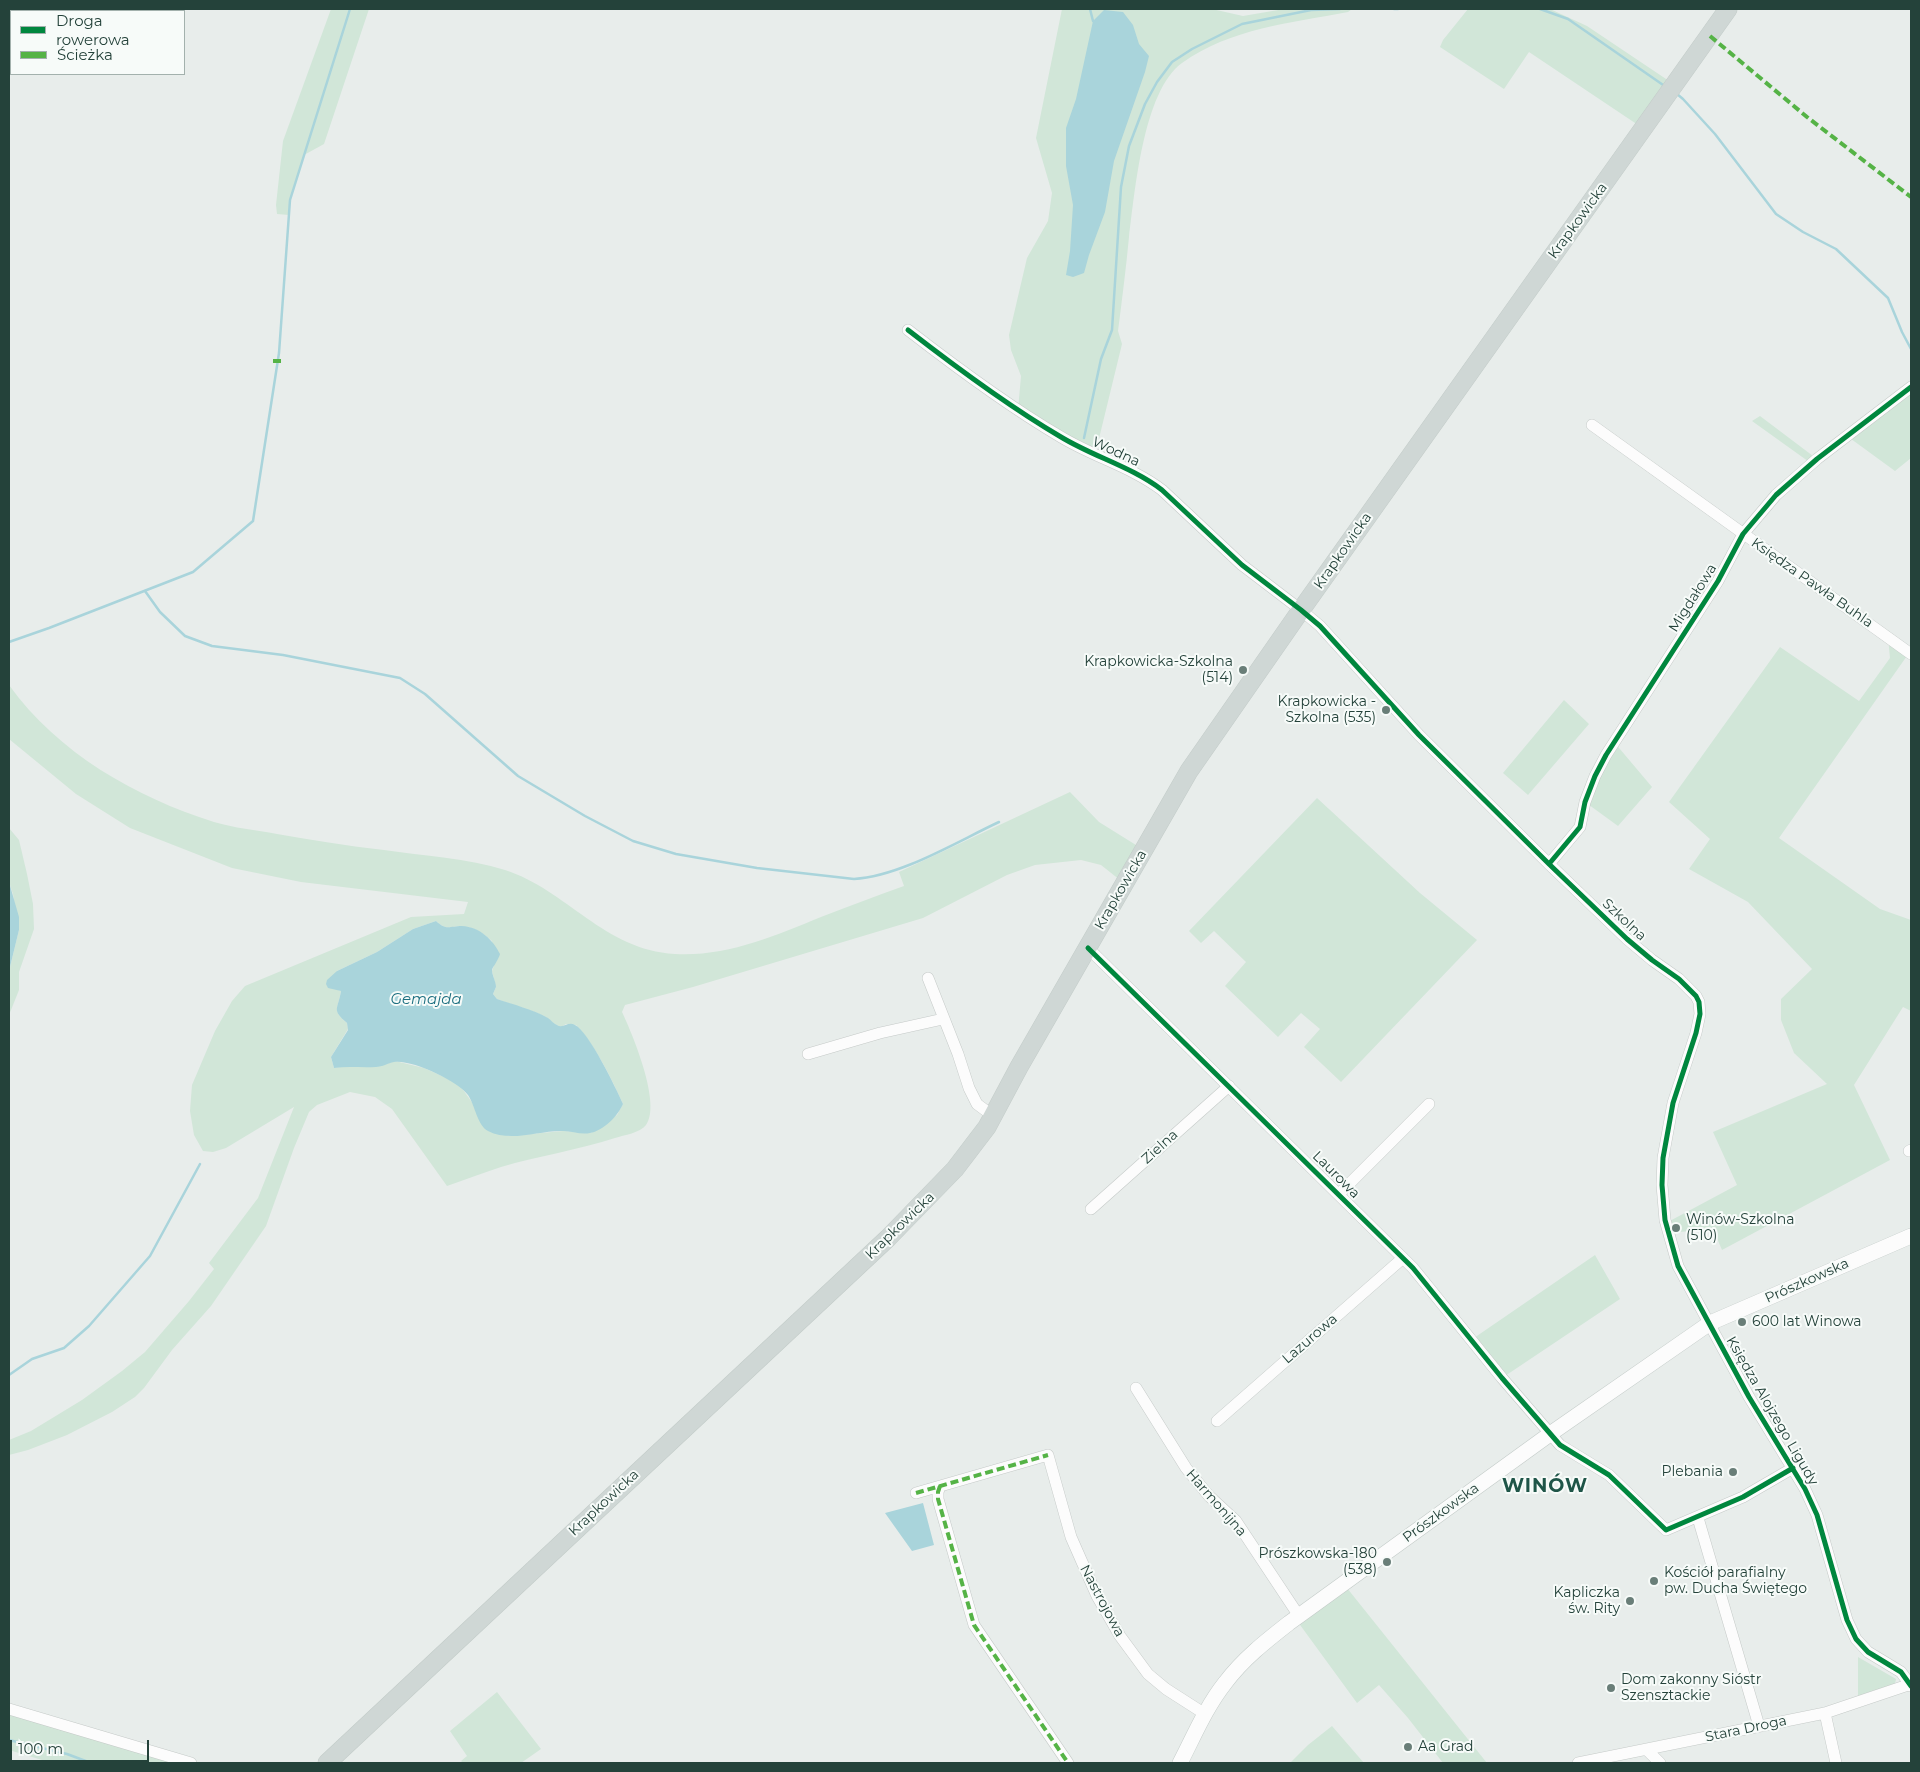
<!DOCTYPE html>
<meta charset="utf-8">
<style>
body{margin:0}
#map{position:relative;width:1920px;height:1772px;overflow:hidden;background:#e8edeb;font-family:Montserrat,sans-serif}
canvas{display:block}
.frame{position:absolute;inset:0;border:10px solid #24423a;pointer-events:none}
.legend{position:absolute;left:10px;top:10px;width:175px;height:65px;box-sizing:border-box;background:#f7fbf9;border:1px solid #a3b1ad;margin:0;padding:6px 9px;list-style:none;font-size:15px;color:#24423a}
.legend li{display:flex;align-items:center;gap:10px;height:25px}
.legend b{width:25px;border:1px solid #a3b1ad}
.scale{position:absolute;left:10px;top:1740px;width:139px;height:22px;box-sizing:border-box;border:2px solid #24423a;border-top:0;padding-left:6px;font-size:15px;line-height:18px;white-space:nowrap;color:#24423a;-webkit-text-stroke:4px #f7fbf9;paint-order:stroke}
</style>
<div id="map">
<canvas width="1920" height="1772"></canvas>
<div class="frame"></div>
<ul class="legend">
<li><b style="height:6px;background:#00873e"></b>Droga rowerowa</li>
<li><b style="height:6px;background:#55b346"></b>Ścieżka</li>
</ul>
<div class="scale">100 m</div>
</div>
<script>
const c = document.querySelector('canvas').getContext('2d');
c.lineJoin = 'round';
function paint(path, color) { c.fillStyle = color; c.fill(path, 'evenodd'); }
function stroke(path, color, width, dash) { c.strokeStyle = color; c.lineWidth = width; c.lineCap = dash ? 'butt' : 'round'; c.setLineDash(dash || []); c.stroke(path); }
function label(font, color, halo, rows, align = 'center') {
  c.font = font + ' Montserrat,sans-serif'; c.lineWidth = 4; c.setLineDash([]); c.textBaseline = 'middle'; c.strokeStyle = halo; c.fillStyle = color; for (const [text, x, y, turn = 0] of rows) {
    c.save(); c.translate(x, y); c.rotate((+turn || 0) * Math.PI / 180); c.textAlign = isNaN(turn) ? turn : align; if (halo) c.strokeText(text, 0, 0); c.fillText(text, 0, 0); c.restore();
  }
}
const green = new Path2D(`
 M331 9H369L324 144 304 155 290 200 289 215 277 214 276 205 283 141Z
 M1062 9H1212L1243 16 1284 9H1352L1348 12C1291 23 1231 28 1182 63 1143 91 1135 192 1129 237 1126 268 1122 300 1118 331L1122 344 1095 455 1018 410 1021 376 1011 350 1009 335 1027 258 1048 221 1052 193 1036 138Z
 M1468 9H1550L1587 26 1675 85 1644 129 1529 52 1504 89 1440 47 1443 40Z
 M1906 391 1911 396V458L1895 471 1847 436Z
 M1760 416 1817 459 1812 464 1752 421Z
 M1888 637 1909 653 1779 838 1880 909 1911 920V1011L1903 1007 1854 1085 1890 1160 1722 1250 1713 1229 1668 1233 1666 1223 1737 1185 1713 1132 1827 1084 1794 1053 1781 1020V999L1812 969 1748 902 1689 869 1710 839 1669 802 1780 647 1859 701 1890 658Z
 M9 685C58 753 135 797 214 822 234 828 256 830 277 834 312 840 348 846 384 850 423 856 468 858 505 870 567 890 604 950 675 954 726 957 775 936 821 917 849 906 876 896 904 886L899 872 1070 792 1099 822 1144 850 1125 884 1101 865 1081 860 1035 865 1007 875 923 918 693 987 625 1005 622 1012C632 1033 662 1104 646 1125 640 1133 624 1135 615 1138 578 1150 538 1156 501 1167 482 1173 465 1180 447 1186L392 1109 375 1097 350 1092 317 1105 309 1112 294 1148 266 1226 211 1306 172 1350 144 1388 135 1397 112 1412 67 1435 28 1450 9 1455V1440L31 1431 82 1400 122 1371 145 1352 189 1301 214 1269 209 1263 258 1198 294 1107 226 1148 213 1152 203 1151 194 1135 190 1111 192 1085 215 1031 232 1001 245 986 411 917 464 914 468 902 301 882 232 868 130 828 76 794 9 739ZM436 921C449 933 452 924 467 927 477 929 484 934 492 941L494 965 492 971 496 987 493 994 497 999C512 1005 529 1009 544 1016 550 1019 554 1025 561 1027L566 1024 576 1025C597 1048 610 1076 623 1104L617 1115 591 1133 563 1131 508 1136 480 1120 474 1105 461 1087 449 1079 424 1068 395 1061 376 1067 346 1066 334 1068 331 1057 348 1029 347 1023C332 1010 338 1009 341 991L336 989 337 971 377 952 413 929Z
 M1564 700 1589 724 1528 795 1503 773Z
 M1614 742 1652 787 1618 826 1585 802Z
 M1317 798 1420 893 1477 940 1341 1082 1304 1047 1320 1029 1301 1013 1278 1037 1225 986 1246 962 1214 931 1201 943 1189 931Z
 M9 828 19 840 27 874 33 904 34 929 19 972V990L9 1015V971L19 930 13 894 9 882Z
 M1595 1255 1620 1299 1502 1378 1471 1340Z
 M1343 1583 1487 1763H1443L1408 1718 1379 1685 1357 1703 1295 1618Z
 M1858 1657 1896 1679 1895 1684 1858 1697Z
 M497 1692 541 1749 521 1763H463L461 1761 467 1756 450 1731Z
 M9 1709 191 1763H52L9 1750Z
 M1332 1726 1364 1763H1290L1308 1745Z`);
const water = new Path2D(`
 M1104 10 1123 12 1133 25 1139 44 1149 56 1145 72 1114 161 1105 212 1089 255 1084 273 1073 277 1066 275 1070 251 1073 205 1066 166V128L1076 99 1093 21Z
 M9 882 19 917V930L9 971Z
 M436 921C447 931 449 926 462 926 480 927 493 940 500 954 499 959 492 968 492 970 492 975 496 982 496 987L493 994 497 999C512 1004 534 1010 548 1018 551 1020 554 1024 557 1025 563 1029 568 1021 575 1025 589 1032 616 1088 623 1104 618 1116 603 1131 590 1133 581 1135 572 1131 563 1131 540 1130 511 1143 488 1131 477 1125 475 1105 468 1095 458 1081 411 1059 394 1062 388 1063 382 1067 376 1067 362 1068 348 1066 334 1068L331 1057 348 1030 347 1023C331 1009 338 1010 341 991L328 988 326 984 327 980 337 971 377 952 413 929Z
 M923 1503 934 1545 912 1551 885 1513Z`);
const stream = new Path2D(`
 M1090 9 1093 21
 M1394 9H1398
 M1540 9 1568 19 1666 87
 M1677 94 1683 99 1715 134 1776 214 1803 232 1836 249 1888 298 1902 332 1911 349
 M1084 438 1101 359 1112 330 1121 187 1129 146 1145 104 1157 82 1172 62 1192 49 1242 24 1311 10 1340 9
 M145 591 160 612 185 636 212 646 283 655 400 678 425 694 518 776 585 816 633 841 676 854 757 868 854 879C901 876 956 842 999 822
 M9 642 49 628 193 572 253 521 279 353 290 200 350 9
 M9 1375 32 1359 64 1348 89 1326 150 1256 200 1164
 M9 1740 67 1754 91 1763`);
const minor = new Path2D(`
 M908 330C957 368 1008 406 1061 437 1094 457 1132 467 1162 490L1242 565 1301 610 1320 626 1419 735 1549 864 1627 939 1652 960 1679 979 1696 996 1699 1002 1700 1014 1696 1033 1673 1103 1663 1158 1662 1185 1665 1220 1678 1266 1749 1397 1805 1489 1817 1515 1847 1620 1856 1639 1868 1652 1901 1672 1911 1686
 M1592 425 1911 654
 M1549 864 1580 827 1585 802 1595 776 1606 755 1718 581 1743 534 1776 495 1817 459 1911 387
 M1088 948 1413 1268 1502 1378 1560 1445 1609 1475 1666 1530 1743 1497 1793 1468
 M928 978 958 1054 969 1088 977 1104 993 1116
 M808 1054 880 1033 943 1019
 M1909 1151 1911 1150
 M1339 1194 1429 1104
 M1091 1209 1229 1086
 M1136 1388 1186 1468 1209 1496 1236 1521 1299 1616
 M1217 1421 1403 1258
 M940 1486 938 1492V1499L974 1625 1068 1763
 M916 1493 1048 1455 1071 1537 1097 1596 1120 1636 1148 1674 1166 1689 1205 1714
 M1698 1518 1759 1726
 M9 1709 191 1763
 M1825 1713 1836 1763
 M1647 1750 1660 1763
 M1578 1763 1825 1713 1911 1684`);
const secondary = new Path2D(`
 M1180 1763C1194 1736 1206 1707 1225 1683 1243 1659 1266 1641 1289 1623L1550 1434 1710 1323 1911 1236`);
const primary = new Path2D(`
 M327 1763 888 1238 955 1169 987 1127 1019 1067 1189 771 1301 610 1728 9`);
const quiet = new Path2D(`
 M1710 36 1807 117 1911 197
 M273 361H283
 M940 1486 938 1492V1499L974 1625 1068 1763
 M916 1493 1048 1455`);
const cycleway = new Path2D(`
 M908 330C957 368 1008 406 1061 437 1094 457 1132 467 1162 490L1242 565 1301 610 1320 626 1419 735 1549 864 1627 939 1652 960 1679 979 1696 996 1699 1002 1700 1014 1696 1033 1673 1103 1663 1158 1662 1185 1665 1220 1678 1266 1749 1397 1805 1489 1817 1515 1847 1620 1856 1639 1868 1652 1901 1672 1911 1686
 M1549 864 1580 827 1585 802 1595 776 1606 755 1718 581 1743 534 1776 495 1817 459 1911 387
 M1088 948 1413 1268 1502 1378 1560 1445 1609 1475 1666 1530 1743 1497 1793 1468`);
const markers = [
 [1243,670,5,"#697e78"],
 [1386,710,5,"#697e78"],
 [1676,1228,5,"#697e78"],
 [1742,1322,5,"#697e78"],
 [1733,1472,5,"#697e78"],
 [1387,1562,5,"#697e78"],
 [1654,1581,5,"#697e78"],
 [1630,1601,5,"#697e78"],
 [1611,1688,5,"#697e78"],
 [1408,1747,5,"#697e78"]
];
const streetNames = [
 ["Krapkowicka",1578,221,-54],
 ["Wodna",1116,452,25],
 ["Krapkowicka",1343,551,-55],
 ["Księdza Pawła Buhla",1812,583,35],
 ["Migdałowa",1693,598,-58],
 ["Krapkowicka",1121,890,-60],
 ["Szkolna",1624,920,43],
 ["Zielna",1160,1147,-42],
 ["Laurowa",1336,1175,45],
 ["Krapkowicka",900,1226,-44],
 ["Prószkowska",1807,1281,-24],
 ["Lazurowa",1310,1339,-41],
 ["Księdza Alojzego Ligudy",1772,1411,60],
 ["Krapkowicka",604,1503,-43],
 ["Harmonijna",1216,1503,49],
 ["Prószkowska",1441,1513,-36],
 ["Nastrojowa",1102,1601,62],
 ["Stara Droga",1746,1729,-12]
];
const poiNames = [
 ["Krapkowicka-Szkolna",1233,662],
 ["(514)",1233,678],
 ["Krapkowicka -",1376,702],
 ["Szkolna (535)",1376,718],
 ["Winów-Szkolna",1686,1220,"left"],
 ["(510)",1686,1236,"left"],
 ["600 lat Winowa",1752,1322,"left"],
 ["Plebania",1723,1472],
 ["Prószkowska-180",1377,1554],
 ["(538)",1377,1570],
 ["Kościół parafialny",1664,1573,"left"],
 ["pw. Ducha Świętego",1664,1589,"left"],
 ["Kapliczka",1620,1593],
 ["św. Rity",1620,1609],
 ["Dom zakonny Sióstr",1621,1680,"left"],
 ["Szensztackie",1621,1696,"left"],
 ["Aa Grad",1418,1747,"left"]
];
const waterNames = [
 ["Gemajda",426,1000]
];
const districtNames = [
 ["WINÓW",1545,1486]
];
paint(green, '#d1e6d8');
paint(water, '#a9d4db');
stroke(stream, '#a9d4db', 2.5);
stroke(minor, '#c5cac8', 12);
stroke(secondary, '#c3cbc8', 16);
stroke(primary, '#c3ccc9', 19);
stroke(minor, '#fcfcfc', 11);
stroke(secondary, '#fcfcfc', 15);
stroke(primary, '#cfd7d5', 18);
stroke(quiet, '#55b346', 4, [8, 4]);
stroke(cycleway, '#00873e', 5);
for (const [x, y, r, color] of markers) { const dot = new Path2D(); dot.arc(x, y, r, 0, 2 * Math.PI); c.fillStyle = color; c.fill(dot); stroke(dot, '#f7fbf9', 2); }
label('14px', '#24423a', '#f7fbf9', streetNames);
label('14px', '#24423a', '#f7fbf9', poiNames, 'right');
label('italic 15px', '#1c6f80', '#f7fbf9', waterNames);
c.letterSpacing = '1px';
label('bold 19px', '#1f5548', '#f7fbf9', districtNames);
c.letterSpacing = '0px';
</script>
